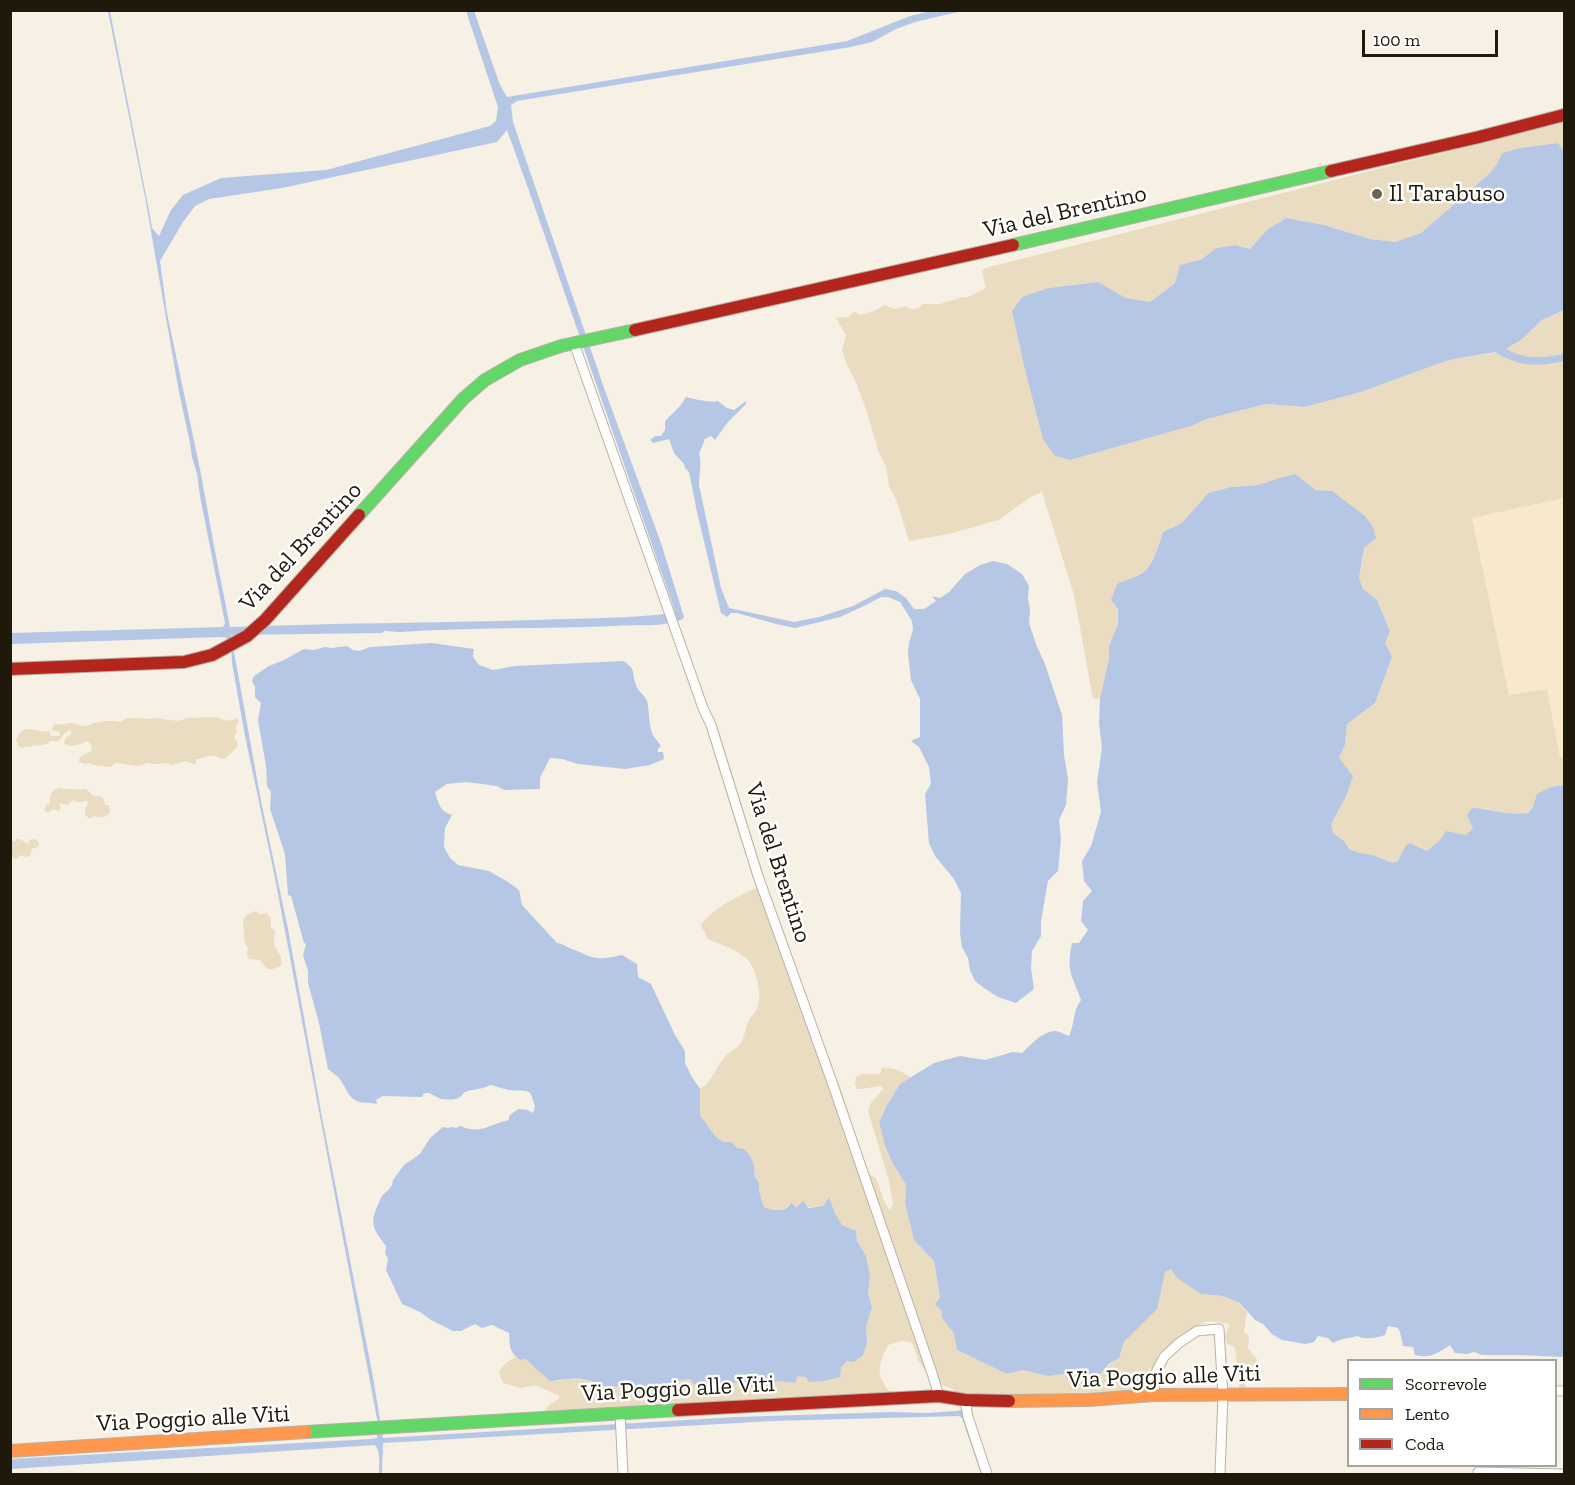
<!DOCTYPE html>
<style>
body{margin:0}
#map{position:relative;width:1575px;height:1485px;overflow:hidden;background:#f6f0e5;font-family:"Zilla Slab",serif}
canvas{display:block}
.frame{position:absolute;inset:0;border:12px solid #1f190c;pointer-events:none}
.legend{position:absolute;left:1347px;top:1359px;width:210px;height:108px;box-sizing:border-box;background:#fff;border:2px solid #a5a39e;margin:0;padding:8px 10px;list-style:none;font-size:18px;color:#1f190c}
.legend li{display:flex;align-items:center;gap:12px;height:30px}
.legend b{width:30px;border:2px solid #a5a39e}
.scale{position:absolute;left:1362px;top:30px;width:136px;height:27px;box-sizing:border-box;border:3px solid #1f190c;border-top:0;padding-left:8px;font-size:18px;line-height:21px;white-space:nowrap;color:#1f190c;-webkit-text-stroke:4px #fff;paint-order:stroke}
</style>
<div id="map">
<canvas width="1575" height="1485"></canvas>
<div class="frame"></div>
<ul class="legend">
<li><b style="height:8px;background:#63d668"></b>Scorrevole</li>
<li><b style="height:8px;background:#ff974d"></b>Lento</li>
<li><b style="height:8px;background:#b3261e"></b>Coda</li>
</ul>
<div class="scale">100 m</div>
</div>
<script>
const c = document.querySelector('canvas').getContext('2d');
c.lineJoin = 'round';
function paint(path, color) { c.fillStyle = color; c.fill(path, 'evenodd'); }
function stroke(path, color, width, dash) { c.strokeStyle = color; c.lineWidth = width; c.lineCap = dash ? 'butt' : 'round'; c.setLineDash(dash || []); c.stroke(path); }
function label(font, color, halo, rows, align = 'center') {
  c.font = font + ' "Zilla Slab",serif'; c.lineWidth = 5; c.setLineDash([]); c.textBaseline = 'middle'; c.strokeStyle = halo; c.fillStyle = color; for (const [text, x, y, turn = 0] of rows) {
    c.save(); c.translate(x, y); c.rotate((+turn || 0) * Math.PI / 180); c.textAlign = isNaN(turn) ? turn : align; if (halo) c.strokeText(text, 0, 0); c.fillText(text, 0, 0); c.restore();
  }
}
const built = new Path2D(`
 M1564 498V757H1560L1547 689 1509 695 1471 518Z`);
const green = new Path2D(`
 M1561 123H1564V152L1557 143 1520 148 1503 153 1497 164 1490 173 1421 233 1395 242 1370 239 1324 225 1286 218 1267 230 1250 249 1235 245 1216 248 1202 259 1181 265 1175 283 1150 302 1126 298 1098 282 1048 288 1022 297 1012 311 1024 366 1034 401 1070 460 1191 426 1207 419 1266 404 1304 407 1358 393 1449 360 1503 351 1521 340 1542 320 1564 310V498L1472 518 1509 695 1547 689 1560 757H1564V785L1551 787C1546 793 1534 808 1529 812 1519 819 1496 812 1486 809L1474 828 1466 836 1446 831 1440 840 1427 851 1410 843 1406 845 1398 861 1392 863 1373 855 1360 853 1349 849 1343 841 1332 833 1331 824 1339 758 1345 745 1347 724 1375 703 1392 657 1384 643 1390 631 1377 600 1363 589 1359 578 1364 548 1344 501 1332 491 1316 490 1295 474 1279 478 1258 485 1231 487 1208 493 1182 523 1163 532C1159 544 1154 564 1144 572 1137 577 1125 580 1117 584L1118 624 1109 646V659L1100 698 1093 699 1074 595 1042 492 1032 496 999 520 948 534 909 541 897 502 889 486 886 466 878 450 866 409 854 378 847 365 842 350 846 335 836 318 849 317 851 313 855 312 861 315C870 312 877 311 884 305L895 309 905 306 911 309 919 308 923 304H940L963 297H968L986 288 982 272 985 268Z
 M216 717C225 720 228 723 237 718L239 720 235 728 237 730 234 738 237 741V747L225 759H221C212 751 205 759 196 759V763L193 764 185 761 172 765 165 763 156 764 148 763 139 766 115 763 111 767 93 765 89 763 85 764 79 762C79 753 87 755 92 750L91 744 87 741C80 744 70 749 64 743L66 738 72 733 70 730 64 734 59 741H50L48 744 35 746 32 745 31 747 25 746 23 748 18 746 16 740C25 720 33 734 49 731L51 736H59L60 732 52 730 53 726 55 724C61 725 64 724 69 723 74 723 79 725 84 726 88 726 89 725 93 723 99 721 115 720 120 722L127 718H134L150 719 155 718 178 721 189 718Z
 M59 788C68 789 77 790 86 789 88 791 90 793 92 795 99 798 104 793 105 805H109L110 812C106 818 100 818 94 816L92 818H88L85 814V809L89 801 78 802 73 800 68 805 59 803 61 808 59 811 53 809 49 812H46L44 809 47 804 50 803C50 795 50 791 59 788Z
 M10 839 15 842 17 839H20L28 844 30 840 36 839 39 843V846L32 849 30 856 26 857 21 855 16 859 11 856Z
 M762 885 832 1082 838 1080 866 1168 871 1175 876 1178 884 1201 890 1211 893 1204 889 1181 868 1111C872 1097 877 1099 883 1088L880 1086 861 1089H857L855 1084 856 1077C866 1071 871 1076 881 1073V1068C891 1067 903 1071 911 1078 894 1088 887 1105 879 1122L893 1164 906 1185 905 1203 914 1240 934 1261 940 1297 935 1304 941 1310 942 1318 954 1334 957 1350 1007 1374 1022 1370 1048 1376 1071 1373 1097 1377 1109 1365 1119 1358 1124 1342 1134 1331 1165 1272 1171 1269 1201 1294 1223 1296 1240 1303 1247 1312 1244 1332 1249 1336 1248 1348 1257 1359 1256 1365 1249 1366 1243 1371 1246 1394H1240L1235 1348 1227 1343 1225 1336 1230 1324 1208 1321 1189 1330 1188 1333 1167 1349 1158 1354C1158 1361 1157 1366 1149 1369L1143 1387 1145 1395 953 1398V1389L944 1386 933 1376 928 1375 919 1362 913 1344 910 1342 901 1341 888 1345C875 1371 877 1376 895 1399L541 1418C544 1408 550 1404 559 1399L560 1396 535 1385 521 1388 503 1383 499 1372C503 1365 507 1361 515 1358L512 1354 520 1360 526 1359 532 1365 557 1381 578 1378 606 1387 632 1385 636 1393 677 1381 690 1379 726 1380 758 1388 777 1381 795 1383 798 1376C811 1377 838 1371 847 1361L854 1362 867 1343 866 1327 872 1307 868 1294 870 1276 866 1256 857 1241 856 1231 842 1225 835 1213 829 1197 823 1206 796 1208 788 1205 784 1210H773L764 1207 759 1191V1183L755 1177 754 1166 732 1142H723L715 1136 700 1115V1089C714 1080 714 1069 725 1057 729 1052 735 1050 739 1045 745 1037 745 1029 749 1020 751 1016 756 1013 757 1009 763 995 756 966 745 957 734 949 720 944 708 939L701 925C715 906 741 895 762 885Z
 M256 911 259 914 266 913 270 917 271 928 275 931C275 937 273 942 275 947 279 954 283 956 281 966L273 969H267L260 960 249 959 247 954 248 948 244 941C246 926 236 917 256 911Z`);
const water = new Path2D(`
 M108 11H110L151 221 152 228 159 236 171 210 183 195 221 178 326 170 490 126 496 121 498 107 466 11H474L500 85 507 97 847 41 910 16 931 11H962L915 22 896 29 872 42 851 47 517 101 511 105 513 122 603 385 661 543 684 617 683 619C662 628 637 624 615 626 543 629 471 627 400 632L384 631 382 633 231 635 261 801 288 929 322 1117 373 1377 383 1438 736 1417 891 1412 928 1413 957 1411 963 1409 983 1474H981L979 1468 962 1418 959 1416 773 1421 383 1443 382 1474H379C379 1465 381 1452 375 1445L11 1469V1459L371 1439 377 1438 378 1424 275 878 245 736 232 663 231 647 227 638 220 637 11 644 10 633 223 627 225 623 200 496 197 474 192 457 189 438 179 392 145 197ZM507 130 533 202 675 611 673 613C628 619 582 618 536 620 434 623 332 623 230 627L214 546 201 474 167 313 160 261 183 222 195 206 209 199 282 188 497 142Z
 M1558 143 1564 152V310L1542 320 1521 340 1506 349C1526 360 1543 358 1564 354V361C1537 367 1520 367 1495 352L1449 360 1358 393 1304 407 1266 404 1207 419 1191 426 1070 460 1055 456 1043 439 1024 366 1012 311 1022 297 1048 288 1098 282 1126 298 1150 302 1175 283 1180 265 1202 259 1216 248 1235 245 1250 249 1267 230 1286 218 1324 225 1370 239 1395 242 1421 233 1490 173 1497 164 1502 153 1520 148Z
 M686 397C696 399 708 403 718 401L727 408 734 410 746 401V404L728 422 715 440 711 436 705 439 699 454C702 460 699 477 699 485L721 588 729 608 794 622 819 617 853 606 885 589 896 591 906 598 914 609H924L936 601 932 596 940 598 949 592 965 574 980 565 993 561 1007 564 1022 574 1029 586 1028 599 1030 609 1029 623 1036 644 1045 664 1062 715 1064 755 1068 779 1066 805 1059 820 1061 838 1058 871 1048 881 1041 921V936L1032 951 1031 968 1034 989 1016 1003 998 997 984 988 975 981 970 970 968 958 962 947 960 933 961 893 954 879 935 856 929 843 925 794 931 784 929 767 919 747 911 741 920 737V699L911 680 908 653 909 643 913 630 912 621 900 602 888 597H881L868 604 840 617 795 628 776 624 737 613H731L727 617 721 613 697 512 689 472 685 468 684 464 674 453 669 439 653 443 650 440 655 436H661L665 430V421L680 406Z
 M1295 474 1316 490 1332 491 1365 516 1373 527 1376 538 1364 548 1359 578 1363 589 1377 600 1390 631 1385 643 1392 657 1375 703 1347 724 1345 745 1339 758 1353 776 1346 796 1331 824 1333 833 1344 841 1349 849 1360 853 1373 855 1392 863 1398 861 1406 845 1410 843 1427 851 1440 840 1446 831 1466 835 1473 828 1467 815 1472 808C1493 809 1506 816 1528 813L1533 807 1537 794 1551 787 1564 785V1352L1562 1357 1519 1355H1482L1474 1352 1467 1354 1455 1353 1450 1345C1438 1353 1430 1359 1415 1355L1413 1347 1403 1346 1400 1332 1398 1328 1388 1326 1385 1335C1377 1338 1365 1340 1357 1336 1348 1339 1341 1338 1333 1343L1328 1338 1318 1336 1314 1342 1305 1344 1282 1340 1272 1334 1263 1324 1255 1320 1240 1303 1223 1296 1201 1294 1177 1278 1171 1269 1165 1272 1157 1309 1124 1342 1119 1358 1109 1364 1097 1377 1071 1373 1048 1376 1022 1370 1007 1374 957 1350 954 1334 942 1318 941 1310 935 1304 940 1297 934 1261 914 1240 905 1203 906 1185 893 1164 885 1145 879 1122 887 1105 900 1084 934 1063 960 1056 985 1060 1013 1052 1022 1053C1031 1045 1041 1032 1055 1031 1060 1031 1065 1035 1069 1036 1075 1024 1072 1012 1081 1000 1072 975 1066 971 1072 943H1079L1088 930 1081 921 1083 901 1092 891 1084 881 1082 861 1091 846 1101 812 1097 782 1102 748 1099 723 1100 698 1109 659V646L1118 624V609L1111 600 1117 584C1125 580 1137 577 1144 572 1154 564 1159 544 1163 532L1182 523 1208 493 1231 487 1258 485 1279 478Z
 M432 643 474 649 473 657 479 665 493 670 515 666 623 661C637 670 631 671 636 685 638 692 644 694 647 701 650 712 648 730 655 738 657 741 659 743 661 746L658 749V752H663L664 759 650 765 625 769 578 764 562 759 550 758 540 778V789L504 790 497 786 466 782 447 784 435 792C438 802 440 812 452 815L445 828 444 847 450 858 458 865 489 871 508 882 519 890 522 905 557 943C565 944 567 948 575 950 597 960 598 960 622 955L637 964 638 977 651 984 675 1035 685 1051V1063L692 1077 700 1089V1115L715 1136 723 1142H732L737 1148 744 1149 751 1157 754 1166 755 1177 759 1183V1191L764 1207 773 1210H784L792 1203 796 1208 803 1201 808 1208 823 1206 829 1197 835 1213 842 1225 856 1231 857 1241 866 1256 870 1276 868 1294 872 1307 866 1327 867 1343 863 1355 854 1362 847 1361 841 1367 840 1377 823 1381 809 1382 806 1377 798 1376 795 1383 777 1381C762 1394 743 1385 726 1380L723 1386 709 1388 705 1383 694 1384 690 1379 677 1381 636 1393 631 1385 606 1387 593 1382 578 1378 550 1381 532 1365 526 1359 520 1360C509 1351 510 1347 509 1333L492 1325 482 1328 475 1324 461 1331H453L431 1320 420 1312 402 1304 386 1270 388 1259 385 1253 386 1246C375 1231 369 1225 377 1207 379 1203 380 1198 383 1195 389 1189 392 1188 393 1180L404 1165 420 1154 430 1138 443 1127 448 1128 451 1127 456 1128 460 1126C481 1135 489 1124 509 1120V1116L518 1109 528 1110 533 1113 535 1107 531 1094 527 1091 508 1090 491 1085C482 1089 476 1089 468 1091 462 1093 464 1094 460 1097 454 1101 447 1099 441 1099L429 1093H424L422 1097 383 1096 376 1100 377 1104C370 1102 363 1104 357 1101 347 1097 346 1086 339 1078 336 1075 332 1072 328 1069L319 1023 308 983V971L303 955 306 944 304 943 291 896 288 895 285 854 270 809 271 792 267 786 266 766 258 720 261 703 255 697V687L252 681 254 676 269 666 284 660 304 649 314 650 325 647 331 648 347 646 353 650 359 651 370 647Z`);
const street = new Path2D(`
 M574 343 703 708 711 725 758 876 832 1082 932 1373 939 1396
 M1556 1391H1564
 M1154 1395 1155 1374 1164 1357 1179 1343 1197 1331 1219 1329 1223 1395 1220 1474
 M965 1400 968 1417 987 1474
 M620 1413 623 1474
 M1478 1472 1564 1474`);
const fast = new Path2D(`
 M1013 245 1331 171
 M359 515 463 399 485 380 520 360 561 346 635 330
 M306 1432 678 1410`);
const slow = new Path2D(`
 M1009 1401 1089 1400 1154 1395 1348 1394
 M10 1451 306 1432`);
const jam = new Path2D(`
 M1331 171 1479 137 1564 115
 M635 330 1013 245
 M10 669 184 662 212 655 247 636 265 620 359 515
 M678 1410 939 1396 965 1400 1009 1401`);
const markers = [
 [1377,194,6,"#6a6458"]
];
const poiNames = [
 ["Il Tarabuso",1389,194]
];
const streetNames = [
 ["Via del Brentino",1065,212,-13],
 ["Via del Brentino",301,547,-47],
 ["Via del Brentino",778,863,72],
 ["Via Poggio alle Viti",1164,1377,-2],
 ["Via Poggio alle Viti",678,1389,-3],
 ["Via Poggio alle Viti",193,1419,-3]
];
paint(built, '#f8e9cd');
paint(green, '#eadcc0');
paint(water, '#b6c7e6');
stroke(street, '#b7b2a7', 11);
stroke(fast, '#b7b2a7', 14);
stroke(slow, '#b7b2a7', 14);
stroke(jam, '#b7b2a7', 14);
stroke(street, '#fefdfb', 9);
stroke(fast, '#63d668', 12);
stroke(slow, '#ff974d', 12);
stroke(jam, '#b3261e', 12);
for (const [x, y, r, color] of markers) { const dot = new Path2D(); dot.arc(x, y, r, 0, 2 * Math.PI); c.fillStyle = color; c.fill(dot); stroke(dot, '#fff', 2); }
label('24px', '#1f190c', '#fff', poiNames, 'left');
label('24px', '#1f190c', '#fff', streetNames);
</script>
